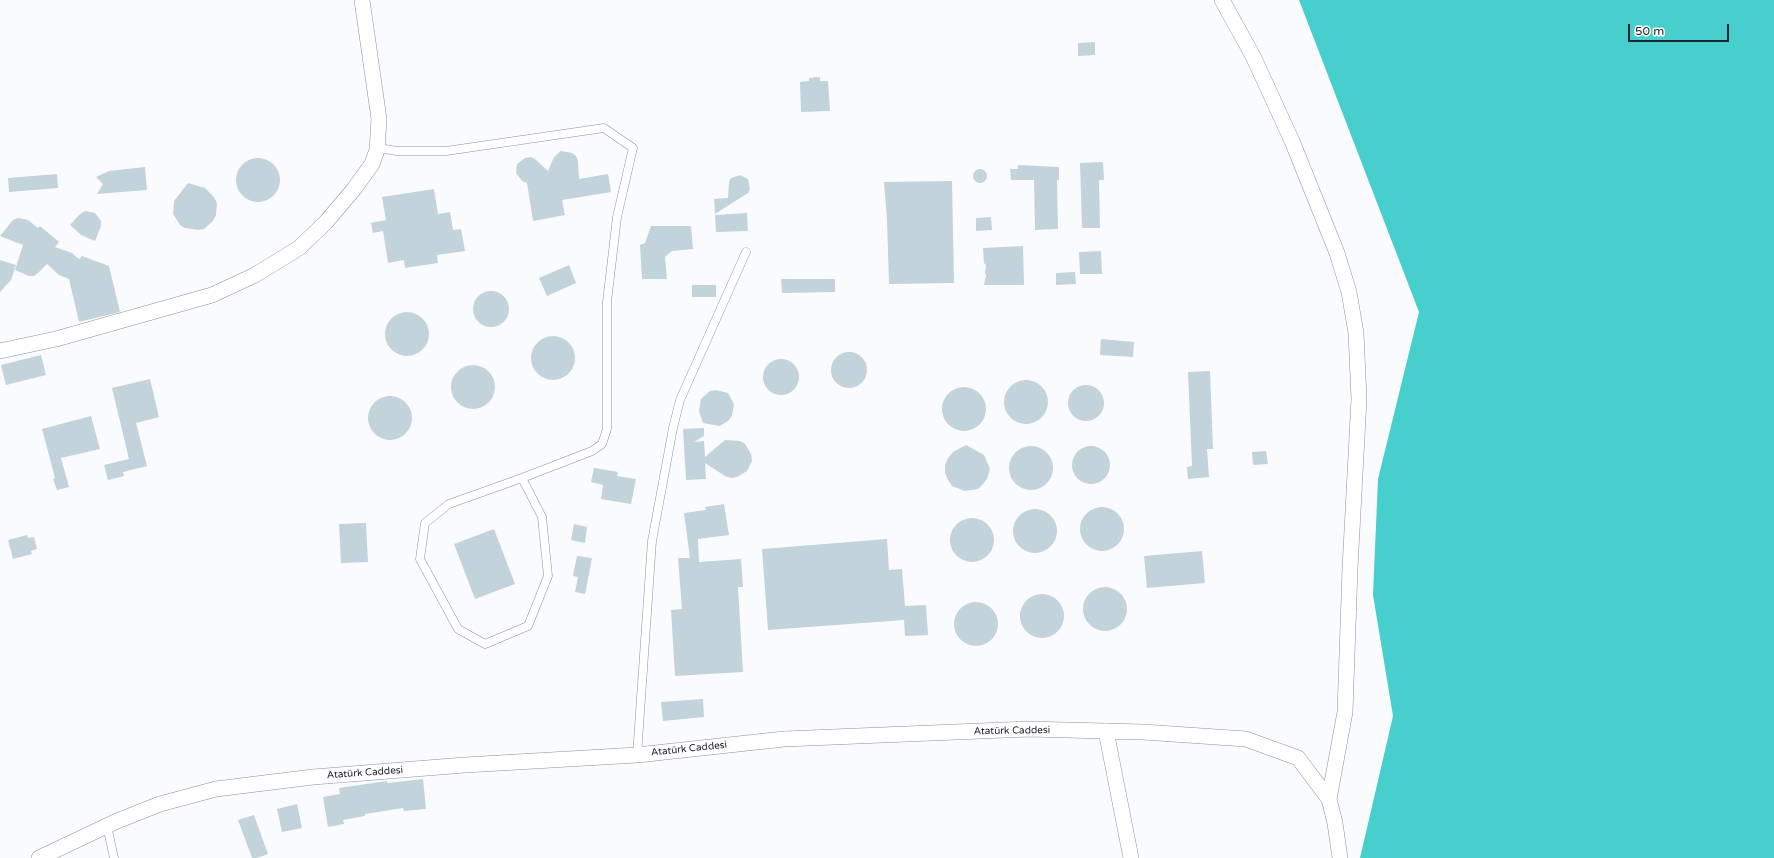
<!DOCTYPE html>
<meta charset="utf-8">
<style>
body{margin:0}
#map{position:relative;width:1774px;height:858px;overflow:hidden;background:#fafbfe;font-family:"Varela Round",sans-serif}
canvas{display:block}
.scale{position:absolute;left:1628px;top:24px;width:101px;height:18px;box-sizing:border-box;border:2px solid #21242a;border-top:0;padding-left:5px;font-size:12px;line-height:14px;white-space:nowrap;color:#21242a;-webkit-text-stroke:3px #fff;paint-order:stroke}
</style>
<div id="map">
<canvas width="1774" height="858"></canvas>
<div class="scale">50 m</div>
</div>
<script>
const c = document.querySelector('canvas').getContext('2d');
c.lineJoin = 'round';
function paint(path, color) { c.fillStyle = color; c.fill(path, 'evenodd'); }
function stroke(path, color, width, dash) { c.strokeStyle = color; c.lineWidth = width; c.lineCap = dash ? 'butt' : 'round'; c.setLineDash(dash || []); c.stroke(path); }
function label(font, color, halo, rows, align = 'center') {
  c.font = font + ' "Varela Round",sans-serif'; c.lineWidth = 3; c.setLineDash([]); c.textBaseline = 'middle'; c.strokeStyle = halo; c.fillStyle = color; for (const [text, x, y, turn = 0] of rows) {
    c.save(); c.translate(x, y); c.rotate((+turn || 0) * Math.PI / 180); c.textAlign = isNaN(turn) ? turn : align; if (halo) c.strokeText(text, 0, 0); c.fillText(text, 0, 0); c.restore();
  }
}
const water = new Path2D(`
 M1299 0H1774V858H1360L1393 716 1373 595 1378 479 1419 312Z`);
const building = new Path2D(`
 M1095 42V55L1078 56V43Z
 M820 77V81H828L830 111 801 112 800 82 809 81V78Z
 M561 151 572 153 576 156 578 161 579 179 608 174 611 192 562 200 565 215 533 221 527 183 522 181 516 173 517 164 525 158 531 157 535 159 548 171 554 157Z
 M236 180a22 22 0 1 1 44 0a22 22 0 1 1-44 0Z
 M1103 162 1104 180H1099L1100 228H1082L1080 163Z
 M1018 165 1059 167V180H1057L1058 229 1035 230 1034 180H1011L1010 169H1018Z
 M145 167 147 190 97 194 103 184 96 177 109 171Z
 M973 176a7 7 0 1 1 14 0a7 7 0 1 1-14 0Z
 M57 174 58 188 9 192 8 178Z
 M740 175 748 179 750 189 748 193 715 214 714 199 728 198 729 182 731 178Z
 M952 181 954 283 889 284 887 220 884 182Z
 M188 183 205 188 214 197 217 203 216 215 213 221 204 229 198 230 185 228 180 225 173 214 174 201Z
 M434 189 438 214 450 212 453 230 461 229 465 251 437 255 438 263 405 268 404 260 388 263 383 231 373 233 371 223 386 220 382 197Z
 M85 211 95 213 101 221V226L95 241 81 235 70 225 80 214Z
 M747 213 748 231 716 232 715 215Z
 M991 217 992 230 976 231V218Z
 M18 218 28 220 38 228 40 226 59 242 55 247 72 253 79 259 82 256 109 266 120 312 79 322 69 279 59 275 47 264 38 273 34 276H29L15 270 23 245 0 236 13 220Z
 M651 226H691L693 249 672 251 665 257 667 279H642L640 245 645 243Z
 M1023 246 1024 285H984L986 275 985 273 986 265 984 263 983 248Z
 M1101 251 1102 274H1080L1079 252Z
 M0 260 16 265 11 280 0 292Z
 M569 265 576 283 547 296 539 278Z
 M1075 272 1076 284 1056 285V273Z
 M781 279H835V292L782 293Z
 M692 285H716V297H692Z
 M473 309a18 18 0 1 1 36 0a18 18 0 1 1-36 0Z
 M385 334a22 22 0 1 1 44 0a22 22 0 1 1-44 0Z
 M531 358a22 22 0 1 1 44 0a22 22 0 1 1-44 0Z
 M1101 339 1134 342 1133 357 1100 355Z
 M831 370a18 18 0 1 1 36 0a18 18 0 1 1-36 0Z
 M41 355 46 375 6 385 1 365Z
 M763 377a18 18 0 1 1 36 0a18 18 0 1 1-36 0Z
 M451 387a22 22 0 1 1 44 0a22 22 0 1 1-44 0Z
 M1210 371 1213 449H1207L1209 477 1188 479 1187 467 1192 466 1188 372Z
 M150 379 159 417 136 423 147 466 123 472 124 476 108 480 104 465 129 459 112 388Z
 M1004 402a22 22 0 1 1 44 0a22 22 0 1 1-44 0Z
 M1068 403a18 18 0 1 1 36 0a18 18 0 1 1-36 0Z
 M942 409a22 22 0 1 1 44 0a22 22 0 1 1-44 0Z
 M716 390 728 393 734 404 732 416 728 421 720 426 703 423 699 411 701 399 710 391Z
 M368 418a22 22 0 1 1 44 0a22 22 0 1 1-44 0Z
 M91 416 100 449 61 458 69 487 57 490 53 479 55 478 42 429Z
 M704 428V436L694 442 704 441 705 457 725 440 740 441 745 444 751 454 752 461 747 471 737 477 731 478 725 476 705 463 706 479 686 480 683 429Z
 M966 445 984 455 990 469 987 479 983 484 978 489 965 491 952 486 948 480 945 473V465L948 458 953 452Z
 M1009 468a22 22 0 1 1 44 0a22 22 0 1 1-44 0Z
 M1072 465a19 19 0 1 1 38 0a19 19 0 1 1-38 0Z
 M1266 451 1268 464 1253 465 1252 452Z
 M594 468 618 472 617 476 636 479 631 504 601 499 603 485 591 482Z
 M724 504 729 535 698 539 699 562 741 559 743 587H738L743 672 675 676 671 610 682 609 678 558H690L684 513 706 510 705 507Z
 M1080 529a22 22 0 1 1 44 0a22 22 0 1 1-44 0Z
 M1013 531a22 22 0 1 1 44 0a22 22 0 1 1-44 0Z
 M950 540a22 22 0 1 1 44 0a22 22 0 1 1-44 0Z
 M366 523 368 562 341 563 339 524Z
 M574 524 587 527 585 543 571 540Z
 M494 529 515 584 475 599 454 544Z
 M27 535 28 538 34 537 37 549 31 551 32 554 13 559 8 540Z
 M887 539 889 570 902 569 905 606 926 605 928 635 905 636 904 620 768 630 762 549Z
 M1202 551 1205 583 1147 588 1144 556Z
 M577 556 592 558 585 594 575 592 578 577 573 576Z
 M1083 609a22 22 0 1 1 44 0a22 22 0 1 1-44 0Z
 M1020 616a22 22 0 1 1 44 0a22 22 0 1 1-44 0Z
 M954 624a22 22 0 1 1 44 0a22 22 0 1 1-44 0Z
 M703 699 704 717 663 721 661 702Z
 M423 779 426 809 404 811 403 808 365 814V816L343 820 344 824 328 827 323 797 340 794 339 788 387 781V783Z
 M297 804 302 828 282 832 277 809Z
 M254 815 268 854 257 858H252L238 820Z`);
const service = new Path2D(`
 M378 148 397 151H446L604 128 633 148 617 217 607 302V429L602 444 592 451 522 478 449 504 425 523 420 559 458 629 485 644 528 626 548 576 542 517 522 478
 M637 755 652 541 673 428 680 400 746 252
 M107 826 114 858`);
const minor = new Path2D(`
 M1222 0 1253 56 1292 141 1337 253 1349 292 1356 333 1359 399 1350 568 1345 712 1329 799 1335 823 1340 858
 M0 351 56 339 212 295 255 275 299 248 326 222 354 189 372 164 377 150 379 119 362 0
 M1106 731 1131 858
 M39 858 117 821 160 804 216 789 313 777 465 765 637 755 784 739 1029 729 1143 732 1246 739 1298 758 1329 799`);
const streetNames = [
 ["Atatürk Caddesi",1012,731,-1],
 ["Atatürk Caddesi",689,749,-6],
 ["Atatürk Caddesi",365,773,-4]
];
paint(water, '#47cfcd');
paint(building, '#c2d3db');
stroke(service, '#8a919f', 9);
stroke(minor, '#8a919f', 16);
stroke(service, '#fff', 8);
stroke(minor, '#fff', 15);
label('10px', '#21242a', '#fff', streetNames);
</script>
